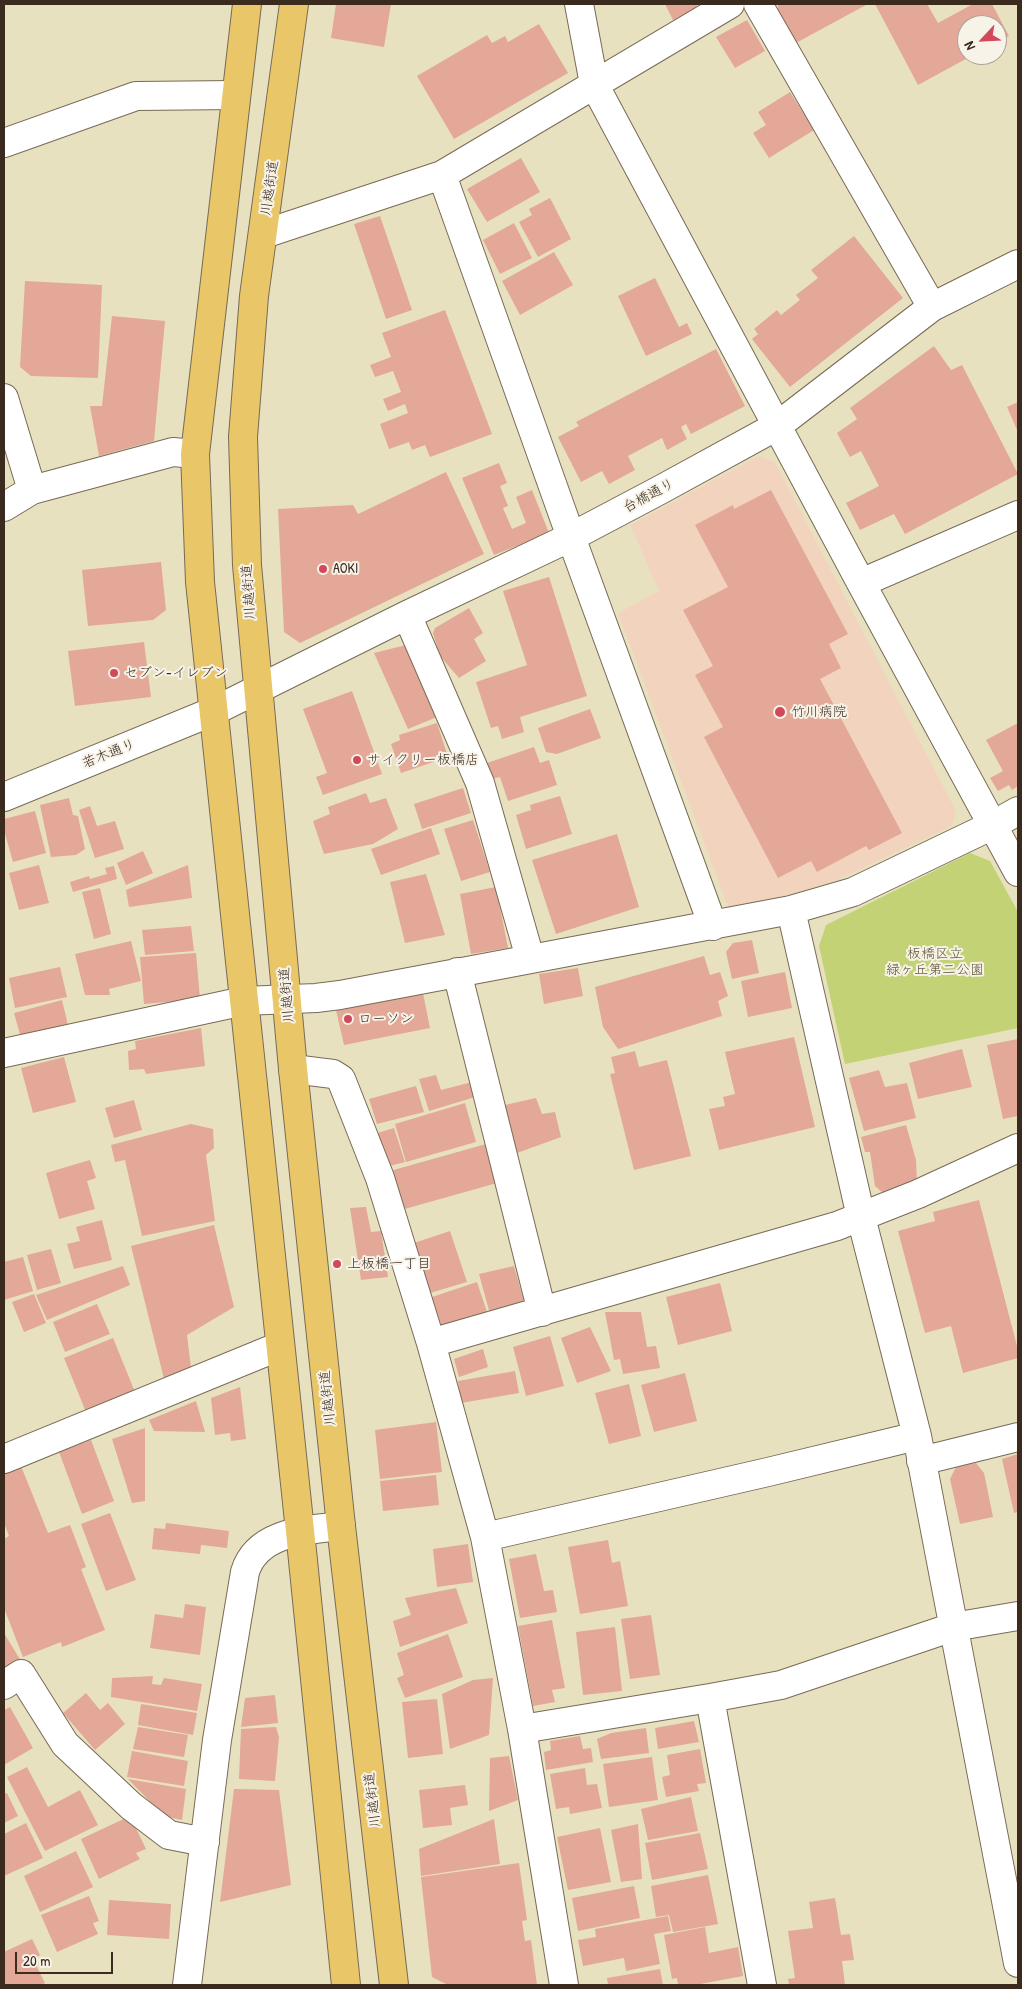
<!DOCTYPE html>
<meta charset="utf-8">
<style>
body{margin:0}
#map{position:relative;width:1022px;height:1989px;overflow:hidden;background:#e8e1bf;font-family:"Patrick Hand",sans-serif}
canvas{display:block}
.frame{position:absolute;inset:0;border:5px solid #3b2a1e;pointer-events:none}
.north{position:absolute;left:957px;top:15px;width:50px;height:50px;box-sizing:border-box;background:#f7f3e8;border:1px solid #aca397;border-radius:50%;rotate:245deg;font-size:14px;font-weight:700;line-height:20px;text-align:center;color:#3b2a1e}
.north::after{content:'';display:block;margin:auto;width:18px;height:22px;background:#d1495b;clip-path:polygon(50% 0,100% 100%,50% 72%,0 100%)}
.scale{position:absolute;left:15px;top:1952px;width:98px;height:22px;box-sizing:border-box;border:2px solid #3b2a1e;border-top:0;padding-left:6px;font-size:15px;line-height:18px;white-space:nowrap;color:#3b2a1e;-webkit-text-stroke:4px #f7f3e8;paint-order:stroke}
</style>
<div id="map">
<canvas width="1022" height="1989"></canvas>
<div class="frame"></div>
<div class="north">N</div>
<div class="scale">20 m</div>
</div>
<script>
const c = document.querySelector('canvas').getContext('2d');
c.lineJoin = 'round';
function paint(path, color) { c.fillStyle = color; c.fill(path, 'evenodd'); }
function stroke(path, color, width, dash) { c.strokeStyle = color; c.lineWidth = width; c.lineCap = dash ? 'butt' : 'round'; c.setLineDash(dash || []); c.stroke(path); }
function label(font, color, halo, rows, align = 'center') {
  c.font = font + ' "Patrick Hand","Klee One",sans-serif'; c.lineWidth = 4; c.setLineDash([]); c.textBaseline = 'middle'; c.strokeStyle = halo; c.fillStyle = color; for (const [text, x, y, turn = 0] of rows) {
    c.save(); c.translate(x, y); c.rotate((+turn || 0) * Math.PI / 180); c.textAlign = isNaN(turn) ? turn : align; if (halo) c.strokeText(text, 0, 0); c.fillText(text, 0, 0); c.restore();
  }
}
const built = new Path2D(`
 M759 456 775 462 956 811 952 826 835 881 730 912 618 613 659 591 630 525Z`);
const green = new Path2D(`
 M970 853 990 861 1018 912V1028L845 1064 819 946 826 925Z`);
const building = new Path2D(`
 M336 4H391L384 47 331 38Z
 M665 4H696L698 8 673 20Z
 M778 4H866V5L794 44 778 15Z
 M875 4H927L938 23 973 4H992L1009 36 997 42V25H967V55H973L918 85Z
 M747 20 765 51 735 68 716 37Z
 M539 24 568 73 454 139 417 76 487 35 492 43 505 36 508 42Z
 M790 92 814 130 769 158 753 133 766 125 758 112Z
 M521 158 540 192 487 222 467 189Z
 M550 198 571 239 538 257 519 222 532 215 529 209Z
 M380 216 412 310 386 319 354 224Z
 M514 223 532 258 500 274 483 240Z
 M854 236 903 298 790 387 752 339 758 334 754 329 777 310 781 315 800 300 796 295 818 278 811 270Z
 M554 252 573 285 520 315 502 281Z
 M655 278 679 327 687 323 692 334 646 356 618 296Z
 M25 281 102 285 98 378 31 376 20 367Z
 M445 310 492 434 430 457 425 445 412 450 409 442 389 449 380 424 408 413 405 404 388 411 383 399 401 392 393 371 375 377 370 365 391 357 382 333Z
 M112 316 165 321 154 441 99 456 90 406H102Z
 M934 346 951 370 962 365 1018 474 905 534 894 514 860 530 846 503 879 486 861 451 850 457 837 433 857 419 850 408Z
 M716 349 745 406 691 434 686 424 681 427 687 439 667 450 662 438 628 456 635 470 609 484 602 471 581 482 558 437 579 426 576 422Z
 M1018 402V432L1007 407Z
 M499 463 507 483 500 486 508 506 503 508 512 529 526 523 516 497 532 490 549 533 494 555 462 478Z
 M446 472 484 554 300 643 284 632 278 509 353 505 358 514Z
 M771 490 848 634 829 644 841 668 820 679 902 833 869 850 866 846 817 872 811 861 778 878 704 737 723 727 695 675 713 666 683 610 728 587 695 525 733 505 734 509Z
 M161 562 166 610 153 620 88 626 82 570Z
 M549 577 587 696 520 717 524 732 502 739 498 726 491 728 476 682 527 665 503 591Z
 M469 608 483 633 474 639 486 661 459 678 440 656 433 633 435 628Z
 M144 642 151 697 75 706 68 651Z
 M406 645 437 717 408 729 374 653Z
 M352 691 382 774 323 795 316 777 327 773 303 709Z
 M590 709 601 738 557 754 546 752 538 728Z
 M437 723 448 757 401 773 391 744 400 740 399 735Z
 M1018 723V786L1012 790 1009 785 998 791 990 778 1003 771 986 740Z
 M534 747 540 763 549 760 557 785 508 801 500 777 492 779 487 763Z
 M463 788 471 813 422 829 414 804Z
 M366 793 370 803 386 798 398 829 373 844 324 854 313 821 330 814 328 807Z
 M560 796 572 834 526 849 516 815 531 810 530 805Z
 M69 798 73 815 78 816 85 849 76 855 51 857 40 805Z
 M90 806 97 826 115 821 124 849 95 858 79 810Z
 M35 811 46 853 13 862 4 830V819Z
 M473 820 490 872 461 881 444 829Z
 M431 828 440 854 381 875 371 849Z
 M617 834 639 907 556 934 532 860Z
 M143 851 153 873 126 885 117 863Z
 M39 865 49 903 19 910 9 873Z
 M188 865 192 898 129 907 126 890Z
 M114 866 117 879 73 892 70 882 89 876 90 879 107 874 105 868Z
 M426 874 445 935 405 943 390 882Z
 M496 887 508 948 471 954 460 894Z
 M100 888 111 934 94 939 82 892Z
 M191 926 194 951 145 955 142 930Z
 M752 940 759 973 732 979 726 952 733 943Z
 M131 941 141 981 109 989 110 995H85L75 954Z
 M196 953 200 999 144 1004 140 957Z
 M704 956 710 975 720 972 728 996 718 1001 722 1016 618 1049 603 1027 595 987Z
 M60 967 67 997 15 1008 9 978Z
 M578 968 583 996 544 1004 539 974Z
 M785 972 792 1008 748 1017 741 981Z
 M423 993 430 1028 344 1045 336 1010Z
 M62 1000 68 1025 21 1038 14 1013Z
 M201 1028 205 1066 146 1074 144 1069 129 1070 128 1051 136 1049 135 1041Z
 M794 1037 815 1127 719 1150 709 1109 725 1106 723 1097 735 1094 725 1052Z
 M1018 1039V1116L1003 1119 987 1045Z
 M962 1049 972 1087 918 1099 909 1063Z
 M635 1051 639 1067 667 1060 691 1156 634 1170 610 1074 615 1073 611 1057Z
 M64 1057 76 1102 33 1113 21 1068Z
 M879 1070 885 1087 907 1083 916 1118 864 1131 849 1078Z
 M436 1075 441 1090 472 1082 475 1097 429 1111 419 1079Z
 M416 1086 424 1112 377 1124 369 1099Z
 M536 1098 542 1114 555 1112 561 1137 517 1153 505 1105Z
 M134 1100 142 1130 114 1138 105 1108Z
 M465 1103 476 1142 406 1162 395 1124Z
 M191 1124 213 1129 214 1148 206 1155 215 1221 142 1236 125 1160 115 1162 111 1145Z
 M906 1125 916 1160 917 1184 883 1193 875 1186 870 1152H865L861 1137Z
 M394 1128 405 1162 385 1167 374 1134Z
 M486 1144 497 1183 401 1210 390 1171Z
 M90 1160 96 1178 87 1181 95 1209 59 1219 46 1173Z
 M979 1200 1018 1350V1358L963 1373 951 1326 925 1333 898 1231 935 1221 933 1212Z
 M366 1207 371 1232 381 1231 388 1277 361 1280 350 1208Z
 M102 1220 112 1260 74 1269 67 1244 80 1241 76 1227Z
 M214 1225 234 1307 187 1335 191 1368 164 1379 131 1246Z
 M450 1231 467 1282 430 1293 414 1243Z
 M51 1249 61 1283 37 1290 27 1255Z
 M23 1257 33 1291 4 1300V1262Z
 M123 1266 130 1285 47 1320 36 1295Z
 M514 1266 525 1305 490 1314 479 1274Z
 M477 1282 487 1312 442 1327 432 1297Z
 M720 1283 732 1331 678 1345 666 1297Z
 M34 1294 46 1323 24 1332 12 1302Z
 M97 1304 110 1334 65 1352 53 1322Z
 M605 1312H641L647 1347 656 1346 660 1368 623 1374 620 1359 614 1360Z
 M590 1327 611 1371 577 1383 561 1338Z
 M550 1336 564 1386 526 1396 513 1347Z
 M113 1338 135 1392 86 1412 64 1358Z
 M483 1349 488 1367 459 1377 454 1359Z
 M515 1371 519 1393 461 1403 458 1381Z
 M685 1373 697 1421 654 1432 641 1385Z
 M629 1384 641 1436 609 1444 595 1393Z
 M240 1387 246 1439 231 1441 230 1433 215 1435 211 1398Z
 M196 1401 205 1432 154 1431 149 1420Z
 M436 1422 442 1472 380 1479 375 1430Z
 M145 1428V1501L132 1503 112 1439Z
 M91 1440 114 1501 82 1514 59 1452Z
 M1018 1454V1512L1014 1513 1002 1459Z
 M976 1463 984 1473 993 1517 960 1524 950 1479 956 1467Z
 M21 1466 48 1533 70 1525 86 1567 81 1569 105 1630 62 1647 61 1642 23 1657 4 1608V1539L9 1536 4 1523V1473Z
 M436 1475 439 1505 383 1511 380 1481Z
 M110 1513 136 1580 106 1591 81 1524Z
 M166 1523 229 1531 227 1548 201 1545 200 1554 152 1549 154 1528 165 1529Z
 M608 1540 612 1563 620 1561 628 1606 580 1614 568 1547Z
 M468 1544 473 1582 437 1587 433 1549Z
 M536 1554 544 1591 553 1590 557 1612 520 1618 509 1559Z
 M456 1588 468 1623 400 1647 393 1621 411 1615 405 1598Z
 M185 1604 206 1607 200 1655 150 1648 155 1614 183 1618Z
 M651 1615 660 1675 630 1679 621 1619Z
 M552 1620 565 1688 552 1690 555 1702 533 1706 518 1626Z
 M615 1627 622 1691 583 1695 576 1632Z
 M4 1633 21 1661 4 1671Z
 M448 1634 463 1677 405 1698 397 1678 404 1675 397 1653Z
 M153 1676 152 1684 161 1685 164 1678 202 1684 197 1711 111 1697 112 1678Z
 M493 1678 489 1735 450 1749 442 1694 473 1680Z
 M86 1693 100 1710 108 1703 125 1724 95 1750 63 1713Z
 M275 1695 278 1723 241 1727 245 1698Z
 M437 1699 443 1754 408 1758 402 1702Z
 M141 1704 197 1713 193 1735 138 1725Z
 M10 1707 33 1748 4 1765V1710Z
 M694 1721 699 1742 658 1749 655 1728Z
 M138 1727 188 1735 184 1757 133 1749Z
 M276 1727 279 1737 275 1781 239 1779 241 1729Z
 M646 1728 649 1753 601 1759 597 1739 611 1733Z
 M580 1736 583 1749 591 1748 593 1762 546 1770 544 1752 551 1750 550 1741Z
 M700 1749 706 1783 697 1784 699 1791 666 1797 662 1777 670 1775 667 1755Z
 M132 1751 188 1761 184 1786 127 1777Z
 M509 1756 518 1800 489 1811 490 1758Z
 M652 1757 658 1800 609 1807 603 1764Z
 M27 1767 48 1807 80 1790 98 1825 45 1851 7 1777Z
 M585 1768 587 1785 597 1784 602 1808 570 1814 569 1807 556 1809 550 1774Z
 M128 1779 186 1789 182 1820 164 1816Z
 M465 1785 468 1805 450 1808 452 1825 423 1828 419 1790Z
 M234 1789 279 1790 291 1885 220 1902Z
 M7 1793 18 1816 4 1823V1794Z
 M691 1797 698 1831 648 1840 641 1809Z
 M130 1816 146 1849 136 1853 140 1859 99 1879 81 1839Z
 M494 1819 500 1864 421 1876 419 1849Z
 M26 1823 43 1858 4 1876V1834Z
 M638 1824 642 1879 621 1882 611 1830Z
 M600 1828 611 1882 568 1890 557 1837Z
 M700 1833 708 1869 652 1880 645 1843Z
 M76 1851 93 1887 40 1912 24 1876Z
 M519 1863 527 1920 522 1921 525 1941 531 1940 537 1985H448L432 1977 421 1877Z
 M708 1875 718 1924 673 1932 669 1915 656 1917 651 1886Z
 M634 1886 640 1918 578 1931 572 1898Z
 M89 1896 99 1921 93 1923 98 1934 57 1952 41 1915Z
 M835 1898 841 1935 850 1934 854 1960 842 1961 845 1985H789L788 1979 795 1978 788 1931 813 1928 809 1902Z
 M109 1900 171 1904 169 1939 107 1935Z
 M668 1916 671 1931 654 1934 660 1964 626 1971 624 1958 583 1966 578 1940 596 1937 595 1929Z
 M705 1927 709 1953 738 1947 743 1976 695 1985H678L677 1978 672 1979 664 1935Z
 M32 1939 40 1955 33 1959 45 1983 41 1985H4V1952Z
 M660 1969 663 1985H608L607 1978Z`);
const minor = new Path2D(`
 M579 4 594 84 861 583 1018 872
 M758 4 932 307
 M4 143 136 96 236 95
 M442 175 571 537 713 926
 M264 234 442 175 730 4
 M4 398 32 490 173 452 195 454
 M4 507 32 490
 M861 583 1018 515
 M407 615 480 783 530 958
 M4 797 214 711 407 615 571 537 660 490 777 426 932 307 1018 264
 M791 910 861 1217 917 1436 1018 1963
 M457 972 542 1312
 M4 1053 244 1001 316 998 340 995 791 910 853 892 993 825 1018 811
 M293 1069 333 1074 341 1079 380 1178 431 1343 485 1537 522 1729 564 1985
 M431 1343 837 1226 918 1194 1018 1148
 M4 1459 280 1346
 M921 1461 1018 1437
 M485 1537 768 1472 917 1436
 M4 1685 21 1674 65 1744 131 1806 169 1835 205 1842
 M710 1698 762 1985
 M522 1729 710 1698 781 1685 953 1627 1018 1616
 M187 1985 217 1740 245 1572C257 1532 306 1530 341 1526`);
const highway = new Path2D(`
 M247 4 195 454 200 582 300 1531 346 1985
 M294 4 254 296 243 437 247 565 293 1069 341 1526 394 1985`);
const markers = [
 [323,569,5,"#d1495b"],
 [114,673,5,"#d1495b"],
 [780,712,6,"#d1495b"],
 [357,760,5,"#d1495b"],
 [348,1019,5,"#d1495b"],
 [337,1264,5,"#d1495b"]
];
const streetNames = [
 ["川越街道",270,188,-82],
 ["台橋通り",649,496,-28],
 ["川越街道",249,592,-94],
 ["若木通り",109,754,-22],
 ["川越街道",287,995,-95],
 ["川越街道",328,1398,-96],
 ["川越街道",373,1800,-97]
];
const poiNames = [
 ["AOKI",333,569],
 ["セブン-イレブン",124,673],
 ["竹川病院",791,712],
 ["サイクリー板橋店",367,760],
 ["ローソン",358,1019],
 ["上板橋一丁目",347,1264]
];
const parkNames = [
 ["板橋区立",935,954],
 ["緑ヶ丘第二公園",935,970]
];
paint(built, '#f2d4be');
paint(green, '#c2d274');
paint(building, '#e3a897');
stroke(minor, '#786a56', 30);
stroke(highway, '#786a56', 30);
stroke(minor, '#fff', 28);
stroke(highway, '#e9c769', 28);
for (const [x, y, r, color] of markers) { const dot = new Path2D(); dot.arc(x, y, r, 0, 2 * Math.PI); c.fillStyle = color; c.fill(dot); stroke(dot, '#f7f3e8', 2); }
label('14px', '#3b2a1e', '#f7f3e8', streetNames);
label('14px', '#3b2a1e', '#f7f3e8', poiNames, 'left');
label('14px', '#5d5434', '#f7f3e8', parkNames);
</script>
